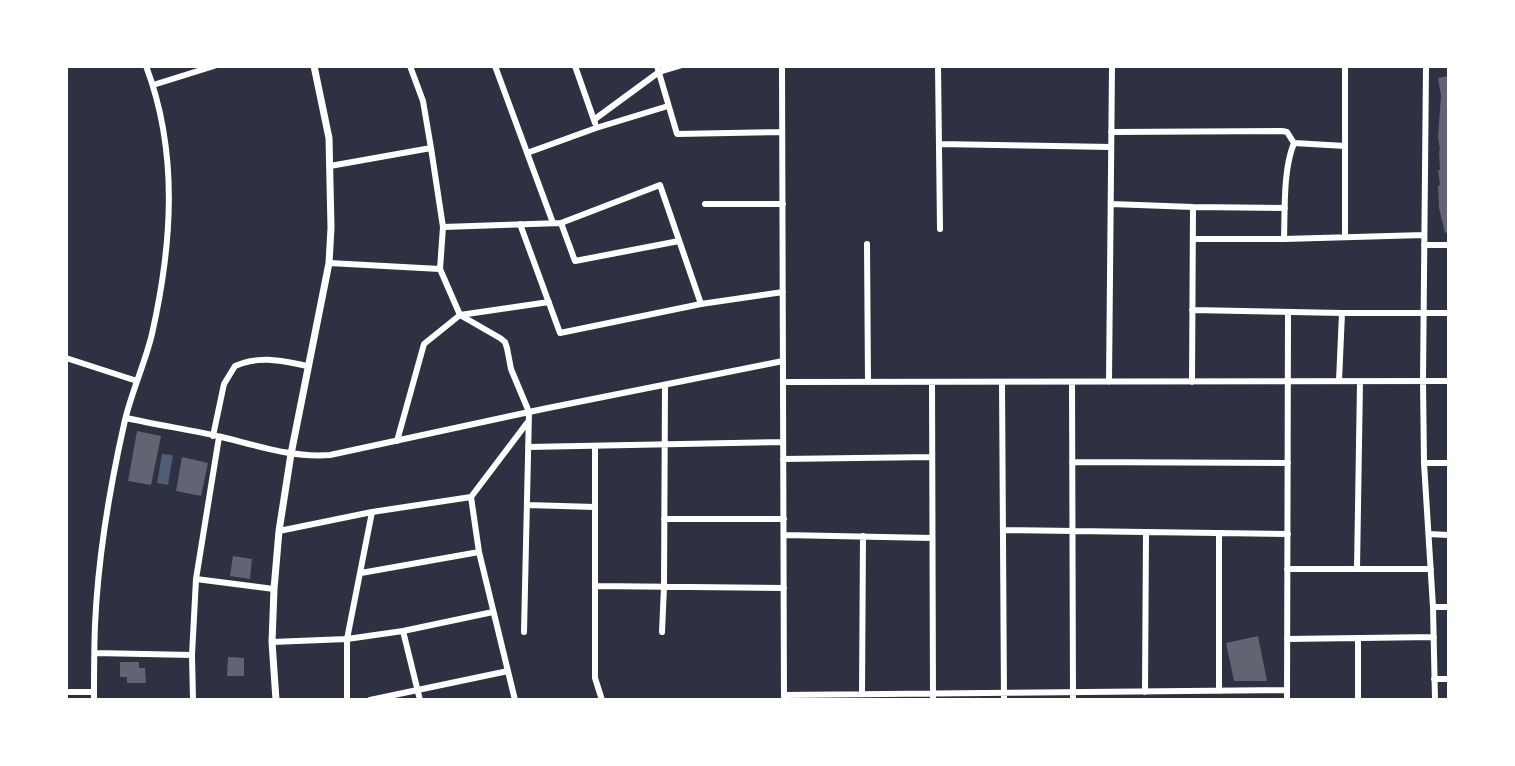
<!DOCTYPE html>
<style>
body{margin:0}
#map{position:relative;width:1515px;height:766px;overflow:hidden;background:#2d3142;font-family:Montserrat,sans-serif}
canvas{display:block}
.frame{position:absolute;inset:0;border:68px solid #fff;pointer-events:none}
</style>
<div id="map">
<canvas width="1515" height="766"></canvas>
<div class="frame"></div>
</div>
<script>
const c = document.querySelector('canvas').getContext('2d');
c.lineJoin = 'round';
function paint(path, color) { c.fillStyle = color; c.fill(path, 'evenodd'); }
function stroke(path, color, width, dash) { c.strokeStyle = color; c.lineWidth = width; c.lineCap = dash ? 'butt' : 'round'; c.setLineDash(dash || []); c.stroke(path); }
const water = new Path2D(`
 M162 454 173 455 168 485 157 483Z`);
const building = new Path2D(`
 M1448 76V232L1445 233 1439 208 1438 186 1440 185 1438 170H1440L1439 151H1440L1438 136 1441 96 1438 78Z
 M137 431 161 436 151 485 128 481Z
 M182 457 208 463 201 496 176 491Z
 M233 556 252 559 250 579 230 576Z
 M1258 636 1267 681H1234L1226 643Z
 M228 657 244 658V676H227Z
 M120 662H139V668H145L146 683H127V677H120Z`);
const minor = new Path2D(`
 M410 66 423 101 431 148 443 227 440 269 460 315 500 338 505 342 507 348 511 369 529 412 524 632
 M495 66 553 223
 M575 66 595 123
 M657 66 677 134 782 132
 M782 66 784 700
 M938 66 940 229
 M1345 66V236
 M1426 66 1423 381 1424 463 1433 607 1435 700
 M153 85 214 66
 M595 119 659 72 679 66
 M1111 132 1282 131 1287 132 1294 143C1283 170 1285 209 1284 239
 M1294 143 1345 146
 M939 144 1111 147
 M527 153 596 128 668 106
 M330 166 431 148
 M705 204H783
 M1111 204 1193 207 1285 208
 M561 223 575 261 679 241
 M520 224 560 333 701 304 783 292
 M443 227 561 223 660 185 701 304
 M1193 239H1284L1424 235
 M867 244 868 382
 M1424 245H1448
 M329 263 440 269
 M1192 310 1342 313H1448
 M66 358 137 381
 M1339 381 1342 313
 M783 382 1448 381
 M932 382 933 700
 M1002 382 1004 700
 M1072 382 1073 700
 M1109 382 1112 66
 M1192 382 1193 207
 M126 418C158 425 191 430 222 437 258 446 293 458 330 455L543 409 783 361
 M213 436 224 384 235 366C261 355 282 361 308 366
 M397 441 424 344 460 315 549 302
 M595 446V678L602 700
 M528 447 783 442
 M783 459 932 457
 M1072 462 1288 463
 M1424 463H1448
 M471 497 479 552 515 700
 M527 505 595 507
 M664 519H784
 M1003 530 1288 534
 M279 531 372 512 471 497 527 423
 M1429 534 1448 535
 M784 535 932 538
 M1287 569H1431
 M1357 569 1360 382
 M361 573 479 552
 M196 579 274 589
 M595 586 784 588
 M1433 607H1448
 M403 631 420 700
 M662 632 664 587 665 385
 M1287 639 1434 637
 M272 642 347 639 403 631 493 612
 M95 653 192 655
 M1434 679H1448
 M1219 691V533
 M66 692H94
 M1145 692 1146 532
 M862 694 863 536
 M784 695 1287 690
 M94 700C94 675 94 650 95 625 98 557 110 486 125 420 132 391 145 363 152 334 172 245 179 153 146 66
 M193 700 192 655 196 579 219 437
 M347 700V639L372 512
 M370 700 508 671
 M1287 700 1288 312
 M1358 700V638`);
const tertiary = new Path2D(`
 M276 700 272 642 274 589 279 531 291 454 329 263 331 228 329 138 314 66`);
paint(water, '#4f5d75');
paint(building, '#626471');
stroke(minor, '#fff', 6);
stroke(tertiary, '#fff', 7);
</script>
